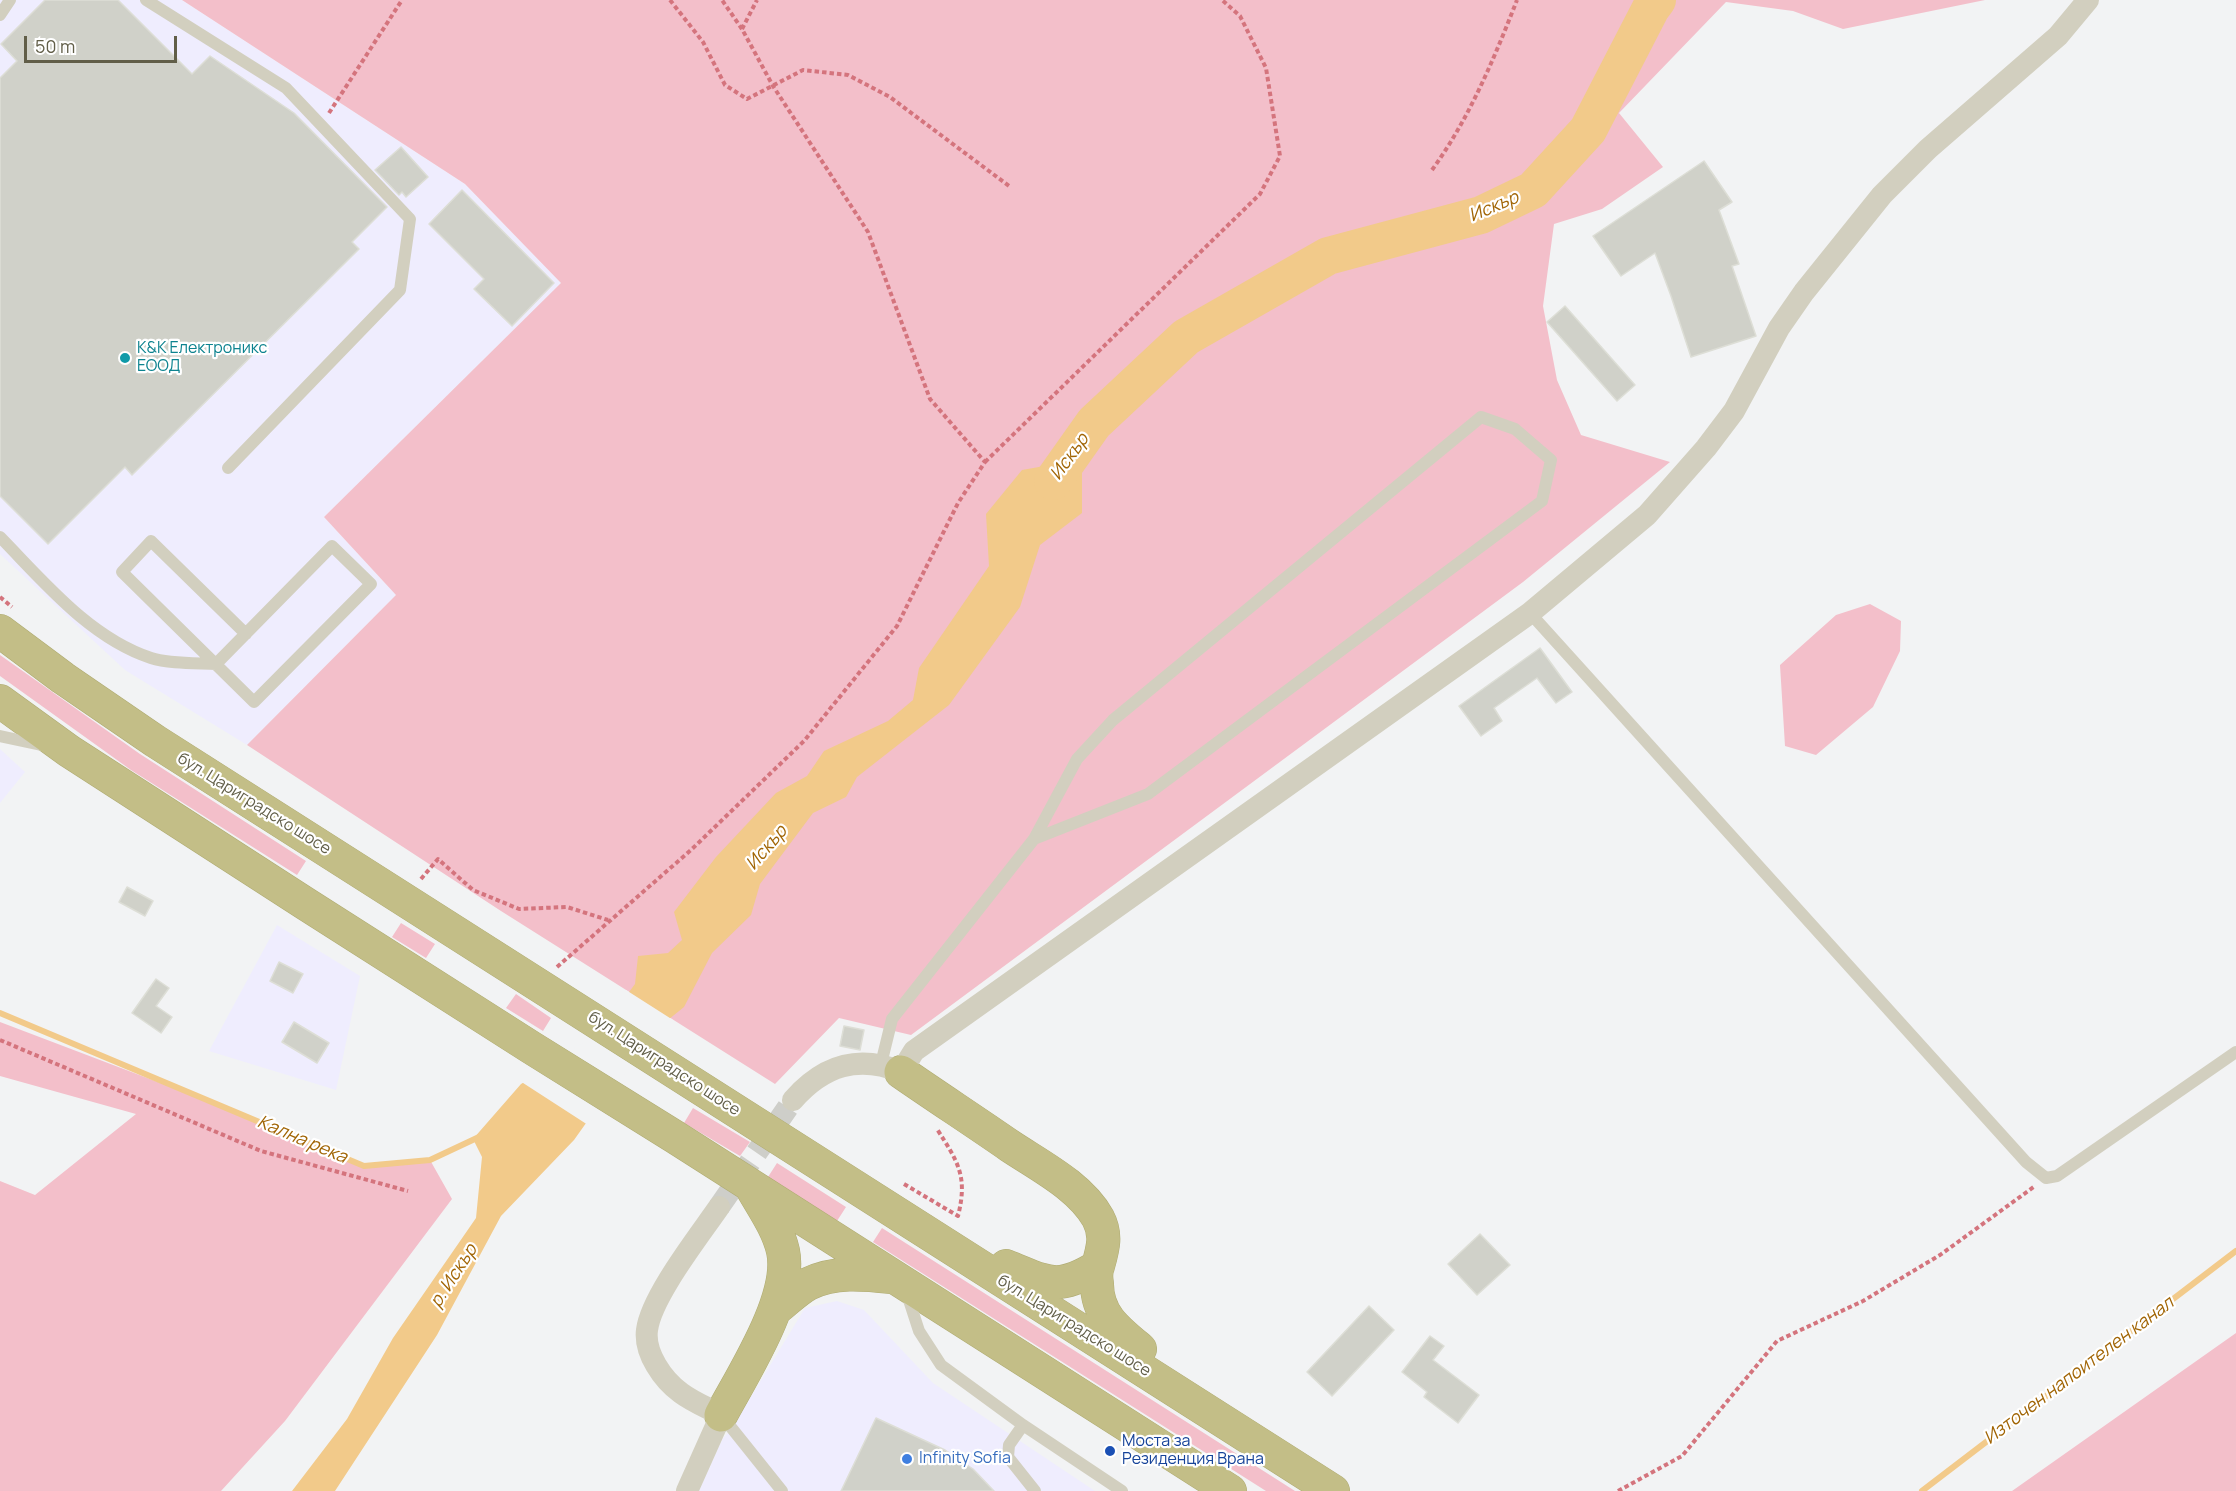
<!DOCTYPE html>
<meta charset="utf-8">
<style>
body{margin:0}
#map{position:relative;width:2236px;height:1491px;overflow:hidden;background:#f2f3f4;font-family:Manrope,sans-serif}
canvas{display:block}
.scale{position:absolute;left:24px;top:36px;width:153px;height:27px;box-sizing:border-box;border:3px solid #615e48;border-top:0;padding-left:8px;font-size:18px;line-height:21px;white-space:nowrap;color:#615e48;-webkit-text-stroke:4px #fff;paint-order:stroke}
</style>
<div id="map">
<canvas width="2236" height="1491"></canvas>
<div class="scale">50 m</div>
</div>
<script>
const c = document.querySelector('canvas').getContext('2d');
c.lineJoin = 'round';
function paint(path, color) { c.fillStyle = color; c.fill(path, 'evenodd'); }
function stroke(path, color, width, dash) { c.strokeStyle = color; c.lineWidth = width; c.lineCap = dash ? 'butt' : 'round'; c.setLineDash(dash || []); c.stroke(path); }
function label(font, color, halo, rows, align = 'center') {
  c.font = font + ' Manrope,sans-serif'; c.lineWidth = 4.5; c.setLineDash([]); c.textBaseline = 'middle'; c.strokeStyle = halo; c.fillStyle = color; for (const [text, x, y, turn = 0] of rows) {
    c.save(); c.translate(x, y); c.rotate((+turn || 0) * Math.PI / 180); c.textAlign = isNaN(turn) ? turn : align; if (halo) c.strokeText(text, 0, 0); c.fillText(text, 0, 0); c.restore();
  }
}
const commercial = new Path2D(`
 M0 0H182L465 184 561 283 324 517 396 595 247 745 125 670 0 554Z
 M0 749 25 772 0 803Z
 M277 925 360 976 336 1090 209 1051Z
 M837 1301 864 1310 933 1383 1095 1491H699L722 1440 732 1428 805 1308Z`);
const green = new Path2D(`
 M182 0H1985L1843 29 1793 11 1726 2 1619 113 1663 167 1602 209 1554 224 1543 306 1557 380 1581 435 1670 462 1523 582 911 1035 839 1018 775 1084 501 911 247 745 396 595 324 517 561 283 465 184Z
 M1870 604 1901 621 1900 651 1873 707 1816 755 1785 746 1780 665 1836 615Z
 M0 655 140 754 306 861 297 875 131 770 0 676Z
 M401 923 435 944 426 958 392 937Z
 M516 994 551 1018 543 1031 506 1008Z
 M0 1022 221 1106 364 1166 430 1160 452 1199 285 1421 221 1491H0V1181L35 1195 136 1114 0 1076Z
 M693 1108 750 1142 740 1156 684 1123Z
 M777 1163 846 1207 837 1221 768 1177Z
 M882 1228 1295 1491H1266L873 1242Z
 M2236 1333V1491H2012Z`);
const water = new Path2D(`
 M1082 440V513L1040 545 1020 607 949 705 857 777 846 797 813 813 760 884 751 915 712 953 684 1007 648 1036 574 1140 501 1216 437 1335 335 1491H292L347 1419 393 1338 476 1218 482 1157 473 1139 521 1084 593 1041 635 984 638 956 668 953 682 940 674 912 716 857 776 793 807 776 824 751 888 721 913 700 919 668 989 566 986 514 1022 470 1050 465Z`);
const pier = new Path2D(`
 M626 990 673 1020 650 1038 588 1125 520 1081 591 1038Z`);
const stream = new Path2D(`
 M0 1013 364 1166 430 1160 479 1137
 M1922 1491 2236 1251`);
const river = new Path2D(`
 M1053 481 1094 423 1186 337 1328 256 1481 215 1533 190 1588 130 1651 8 1657 0`);
const building = new Path2D(`
 M45 0H118L192 74 210 56 294 113 387 207 352 242 359 249 132 475 125 467 48 544 0 496V78L17 61 1 44Z
 M401 147 428 177 406 197 402 192 399 195 375 170Z
 M1704 161 1732 202 1719 210 1739 264 1732 266 1756 336 1691 357 1671 296 1655 253 1621 276 1593 236Z
 M462 190 554 283 512 326 474 289 484 279 429 224Z
 M1565 306 1635 385 1617 401 1547 322Z
 M1540 648 1572 692 1556 703 1537 678 1494 708 1502 721 1481 736 1459 706Z
 M127 887 153 901 145 916 119 902Z
 M279 962 303 974 293 993 270 981Z
 M156 979 169 988 156 1006 172 1017 161 1033 132 1013Z
 M294 1022 329 1043 317 1063 282 1042Z
 M844 1026 864 1030 860 1050 840 1046Z
 M1480 1234 1510 1265 1477 1295 1448 1264Z
 M1369 1306 1394 1330 1332 1396 1307 1372Z
 M1430 1336 1444 1346 1433 1360 1479 1395 1458 1423 1424 1397 1427 1392 1402 1372Z
 M876 1418 945 1450 973 1469 994 1491H841Z`);
const streetTunnel = new Path2D(`
 M719 1207 793 1100`);
const path = new Path2D(`
 M670 0 703 42 725 85 747 99 803 70 848 75 890 97 1009 186
 M742 29 757 0
 M329 113 402 0
 M1432 170C1469 119 1494 59 1517 0
 M985 462 1260 194 1280 156 1266 68 1240 16 1222 0
 M0 597 12 607
 M421 879 438 859 473 890 519 909 567 907 608 920
 M557 967 691 850 804 741 897 626 958 503 985 462 930 399 868 232 773 86 742 29 722 0
 M0 1040 261 1151 408 1191
 M904 1184 958 1216C968 1176 958 1162 937 1129
 M1618 1491 1682 1456 1777 1341 1863 1301 1940 1255 2035 1186`);
const lane = new Path2D(`
 M146 0 286 88 410 219 400 290 228 468
 M0 15 10 0
 M0 537C44 582 90 638 151 658 169 664 197 663 216 664L332 546 371 584 254 702 122 572 151 541 246 634
 M1530 613 2026 1162 2046 1178 2057 1176 2236 1052
 M0 736 46 746
 M881 1064 892 1019 1034 839 1077 759 1113 720 1481 417 1515 429 1551 460 1542 501 1148 794 1034 839
 M907 1294 919 1331 941 1365 1023 1425 1122 1491
 M722 1416 782 1491
 M1023 1425 1009 1445 1008 1457 1035 1491`);
const street = new Path2D(`
 M793 1100C823 1066 858 1054 901 1072L914 1051 1530 613 1647 515 1706 448 1734 411 1779 328 1804 292 1882 195 1928 149 2058 36 2088 0
 M687 1491 721 1415C708 1408 693 1402 681 1393 663 1380 644 1353 647 1330 651 1297 699 1236 719 1207`);
const highway = new Path2D(`
 M0 631 63 678 155 741 1333 1491
 M0 701 69 751 306 904 532 1048 675 1137 1230 1491
 M901 1072C937 1097 974 1121 1010 1146 1040 1166 1080 1186 1098 1218 1107 1235 1103 1248 1098 1266 1096 1271 1096 1278 1097 1284 1097 1315 1117 1330 1140 1349
 M1006 1266C1047 1282 1056 1292 1097 1267
 M777 1308C787 1300 797 1290 808 1284 834 1271 863 1274 892 1277
 M721 1415C743 1374 793 1297 783 1251 778 1229 764 1209 753 1190`);
const markers = [
 [125,358,6,"#0f9aa8"],
 [1110,1451,6,"#1a4fb4"],
 [907,1459,6,"#3f7fe0"]
];
const cultureNames = [
 ["K&K Електроникс",137,349],
 ["ЕООД",137,367]
];
const streetNames = [
 ["бул. Цариградско шосе",254,804,32],
 ["бул. Цариградско шосе",664,1064,33],
 ["бул. Цариградско шосе",1074,1326,32]
];
const transitNames = [
 ["Моста за",1122,1442],
 ["Резиденция Врана",1122,1460]
];
const shopNames = [
 ["Infinity Sofia",919,1459]
];
const waterNames = [
 ["Искър",1494,207,-23],
 ["Искър",1070,457,-54],
 ["Искър",767,848,-49],
 ["Кална река",302,1140,23],
 ["р. Искър",454,1276,-57],
 ["Източен напоителен канал",2079,1371,-37]
];
paint(commercial, '#efedfe');
paint(green, '#f3bfca');
paint(water, '#f2ca8a');
paint(pier, '#f2f3f4');
stroke(stream, '#f2ca8a', 6);
stroke(river, '#f2ca8a', 38);
paint(building, '#d0d1c9');
stroke(building, '#ddded6', 1.5);
stroke(streetTunnel, '#cecec9', 22, [22, 11]);
stroke(highway, '#afab72', 34);
stroke(path, '#d4747d', 4, [4.5, 3]);
stroke(lane, '#d2cfbf', 12);
stroke(street, '#d2cfbf', 22);
stroke(highway, '#c3be87', 33);
for (const [x, y, r, color] of markers) { const dot = new Path2D(); dot.arc(x, y, r, 0, 2 * Math.PI); c.fillStyle = color; c.fill(dot); stroke(dot, '#fff', 2); }
label('16px', '#0d838f', '#fff', cultureNames, 'left');
label('16px', '#615e48', '#fff', streetNames);
label('16px', '#164399', '#fff', transitNames, 'left');
label('16px', '#366cbe', '#fff', shopNames, 'left');
label('italic 18px', '#a16505', '#fff', waterNames);
</script>
